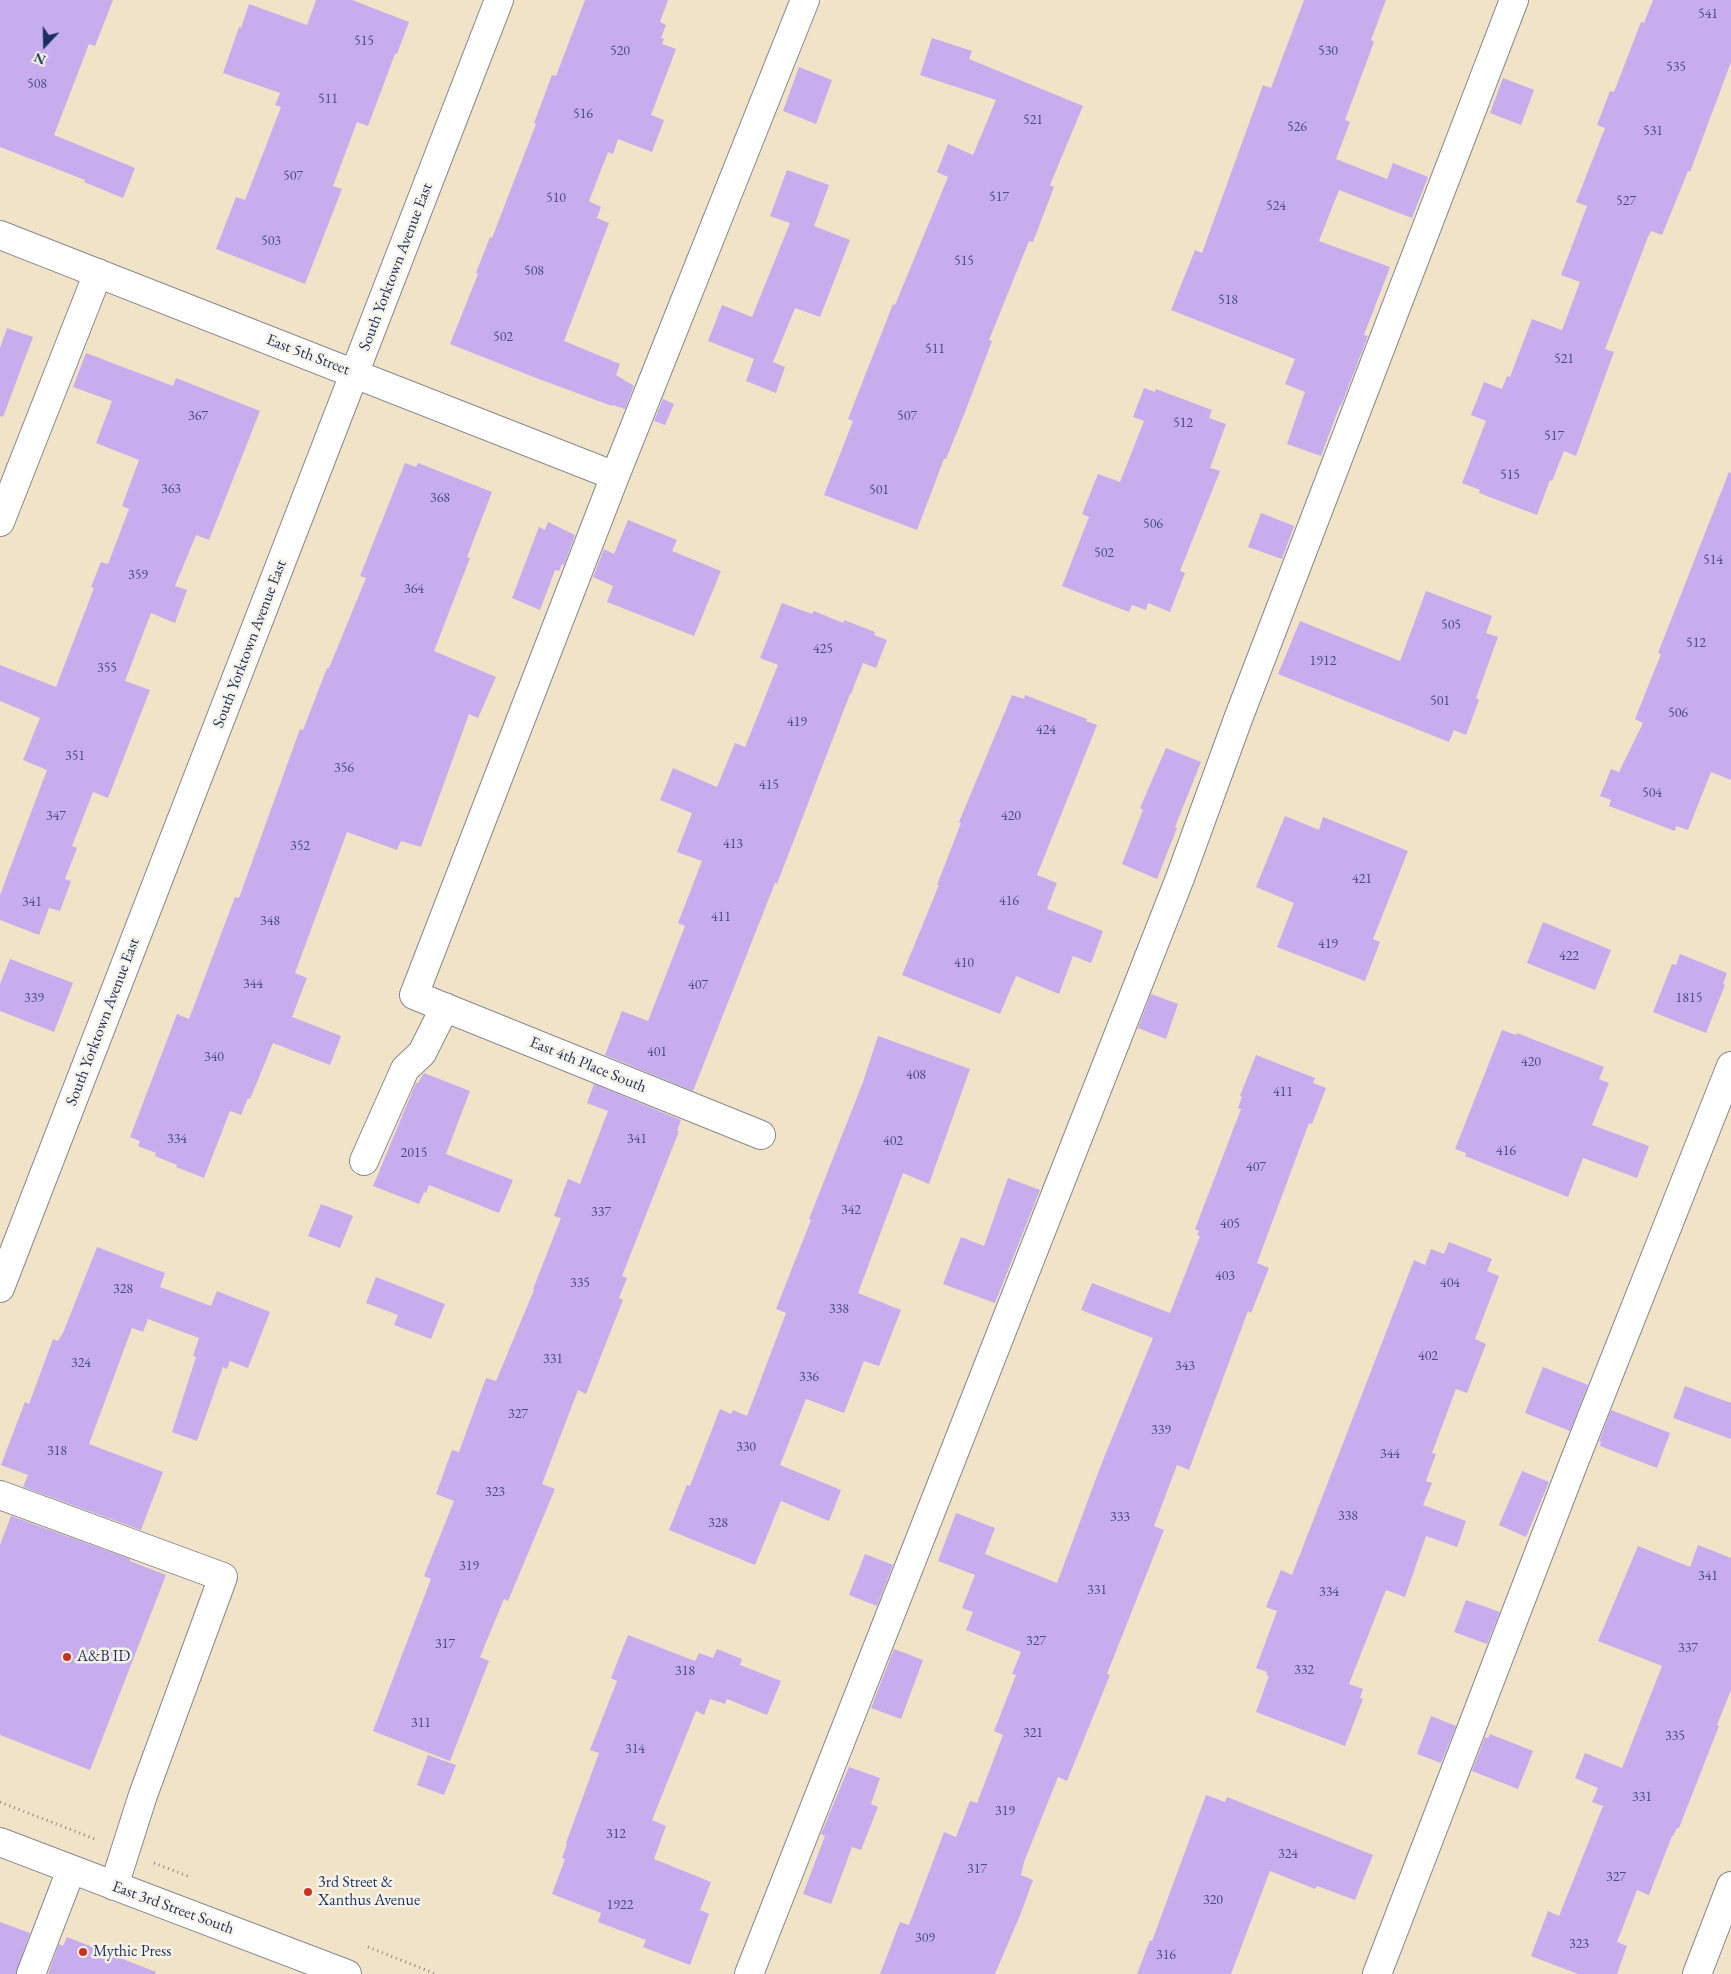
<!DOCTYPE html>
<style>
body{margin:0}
#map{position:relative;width:1731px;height:1974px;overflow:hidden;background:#f1e3c7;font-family:"EB Garamond",serif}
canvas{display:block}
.north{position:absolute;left:20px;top:20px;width:50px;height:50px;-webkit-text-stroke:4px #f7f3e8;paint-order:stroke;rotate:201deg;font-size:14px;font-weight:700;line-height:20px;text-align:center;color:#1b2f5e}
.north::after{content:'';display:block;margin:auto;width:18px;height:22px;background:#1b2f5e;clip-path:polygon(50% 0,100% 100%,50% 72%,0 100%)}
</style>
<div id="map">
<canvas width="1731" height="1974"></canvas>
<div class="north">N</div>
</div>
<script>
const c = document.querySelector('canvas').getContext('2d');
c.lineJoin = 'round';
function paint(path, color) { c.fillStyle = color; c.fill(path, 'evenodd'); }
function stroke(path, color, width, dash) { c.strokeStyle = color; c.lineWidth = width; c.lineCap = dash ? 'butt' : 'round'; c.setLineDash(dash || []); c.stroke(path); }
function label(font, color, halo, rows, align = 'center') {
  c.font = font + ' "EB Garamond",serif'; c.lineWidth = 5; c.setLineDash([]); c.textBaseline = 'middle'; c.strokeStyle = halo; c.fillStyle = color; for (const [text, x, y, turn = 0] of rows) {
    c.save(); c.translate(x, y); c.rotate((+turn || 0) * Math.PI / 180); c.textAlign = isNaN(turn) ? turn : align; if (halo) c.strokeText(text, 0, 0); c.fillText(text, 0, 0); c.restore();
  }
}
const building = new Path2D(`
 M0 0H113L95 46 89 44 54 135 135 168 123 198 84 182 85 180 0 147Z
 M316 0H352L409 22 397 54H395L368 126 357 122 333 186 342 189 305 284 216 249 236 197 245 200 281 107 275 105 280 93 223 73 239 27 241 28 249 4 307 25Z
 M585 0H668L660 22 666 25 661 38 664 39 662 44 676 49 651 115 664 120 652 152 618 139 613 154 608 152 589 201 601 207 597 218 609 223 564 341 620 364 616 375 634 386 625 409 613 405 612 406 536 378 450 344 478 274 476 273 490 237 492 238 536 124 534 123 552 75 556 76Z
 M1304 0H1386L1371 40 1374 42 1345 120 1350 122 1336 159 1387 179 1393 163 1428 177 1412 218 1339 190 1319 241 1390 267 1364 335 1368 336 1341 406 1340 405 1321 456 1287 444 1305 392 1285 384 1295 359 1171 310 1195 250 1202 253 1263 85 1271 88Z
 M1653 0H1731V62L1690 172 1688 171 1662 235 1651 231 1648 237 1605 349 1614 352 1576 456 1564 451 1552 481 1550 480 1537 515 1479 493 1480 490 1462 483 1486 421 1471 415 1484 382 1502 389 1507 376 1510 377 1532 319 1562 330 1580 282 1561 275 1587 206 1576 202 1605 128 1597 125 1610 91 1614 92 1641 22 1644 23Z
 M932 38 972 51 969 59 1083 106 1050 185 1054 187 1033 242 1029 241 989 340 992 341 965 412 946 459H944L917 530 824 495 853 421 848 419 893 304 895 305 948 177 937 172 948 144 973 155 996 100 920 75Z
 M799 67 832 80 816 124 783 111Z
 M1503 78 1534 90 1521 125 1490 113Z
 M787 170 829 185 814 226 850 240 820 317 795 308 773 362 785 367 776 393 746 381 754 359 708 341 722 305 752 317 790 223 770 216Z
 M7 328 33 337 3 417 0 416V348Z
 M86 353 173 386 176 378 260 411 209 540 196 535 175 586 187 590 175 623 151 613 125 681 150 690 108 798 93 792 72 846 77 848 65 879 71 881 60 911 49 908 39 935 0 920V895L47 770 23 760 40 718 0 701V665L56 687 94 588 91 587 101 562 108 564 129 509 122 506 139 460 96 443 112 401 73 387Z
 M1144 388 1155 392 1156 389 1212 410 1209 418 1226 424 1210 468 1220 471 1180 571 1185 573 1170 612 1148 603 1146 610 1132 605 1129 612 1062 586 1089 517 1082 514 1098 474 1120 482 1144 421 1133 417Z
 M663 399 674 404 665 425 654 421Z
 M405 463 416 467 418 463 492 492 467 557 470 558 434 651 496 677 478 718 469 714 421 847 401 841 397 850 347 832 295 973 307 978 292 1017 341 1036 330 1065 273 1043 250 1099 248 1098 241 1115 230 1111 204 1178 176 1167 177 1165 155 1156 156 1153 138 1146 140 1141 130 1137 177 1014 189 1019 235 897 239 898 300 729 303 730 327 668H329L366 578 360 576Z
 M1729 472 1731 473V780L1711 772 1688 830 1676 826 1675 831 1609 806 1611 800 1600 796 1611 769 1619 772 1643 723 1635 719 1661 654 1658 653Z
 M1261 513 1294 526 1282 559 1248 547Z
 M628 520 677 540 672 551 721 571 694 636 607 602 613 586 593 577 604 549 614 554Z
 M548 522 575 535 564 565 562 564 559 571 555 570 540 610 512 598 539 527 545 530Z
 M1426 591 1492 616 1486 633 1498 637 1476 698 1479 700 1466 735 1454 730 1449 742 1278 674 1300 621 1400 661Z
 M782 603 812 614 814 611 843 623 844 620 875 632 874 635 887 640 876 668 863 663 851 694H850L777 884 775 883 693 1091 605 1055 622 1011 648 1021 685 926 678 923 702 861 677 852 692 813 660 800 673 768 717 787 735 743 745 747 778 665 760 658Z
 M1012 695 1024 699 1025 695 1087 719 1086 721 1097 725 1037 875 1057 883 1047 909 1103 931 1091 963 1073 956 1059 994 1016 976 1000 1014 902 975 939 885H937L961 823 959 822Z
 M1166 748 1201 762 1175 827 1177 828 1157 879 1122 864 1143 810 1140 808Z
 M1285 816 1319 830 1323 817 1408 851 1373 939 1380 942 1365 981 1277 947 1294 903 1256 887Z
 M1543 922 1611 950 1595 990 1527 963Z
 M1680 954 1727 973 1723 984 1725 985 1706 1033 1653 1012 1672 964 1676 965Z
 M10 959 73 983 54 1032 0 1011V984Z
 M1151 994 1178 1004 1166 1039 1138 1028Z
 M1502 1030 1516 1035 1517 1033 1604 1067 1599 1079 1609 1083 1592 1125 1649 1146 1637 1178 1583 1158 1568 1197 1465 1156 1466 1153 1455 1149Z
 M878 1036 970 1069 929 1184 903 1173 858 1293 901 1310 879 1366 864 1361 844 1413 806 1399 780 1465 841 1490 829 1521 781 1501 755 1565 669 1530 687 1485 690 1486 720 1409 731 1414 733 1410 747 1416 786 1313 776 1309 811 1220 809 1219 863 1082Z
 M1256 1055 1315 1078 1313 1083 1326 1088 1312 1124 1309 1123 1257 1263 1269 1268 1251 1313 1248 1311 1189 1470 1177 1465 1154 1526 1164 1530 1107 1674 1110 1675 1067 1781 1058 1777 1024 1862 1021 1875 1033 1880 1021 1913 995 1974H880L900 1922 909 1925 944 1832 956 1837 970 1801 977 1803 1003 1735 994 1731 1016 1675 1012 1674 1021 1652 966 1630 973 1612 962 1608 975 1575 938 1561 956 1513 995 1528 985 1554 1057 1583 1103 1460 1153 1338 1081 1310 1092 1283 1170 1313 1200 1236 1197 1235 1199 1231 1195 1229 1241 1109 1238 1108 1242 1097 1240 1096Z
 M424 1073 470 1091 446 1154 513 1180 499 1213 429 1185 426 1193 424 1192 419 1204 373 1186 416 1083H418Z
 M594 1084 681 1120 677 1131H679L622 1276 627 1278 619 1298 623 1300 586 1394 578 1390 542 1484 555 1489 508 1601 504 1599 480 1657 489 1661 450 1761 373 1731 431 1579 424 1576 454 1501 436 1494 452 1450 459 1452 486 1378 496 1381 534 1290 533 1289 561 1218 554 1216 568 1179 580 1184 608 1111 587 1103Z
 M1008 1178 1040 1190 995 1303 943 1284 961 1237 984 1246Z
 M321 1204 353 1216 340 1248 308 1236Z
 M1449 1242 1492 1259 1487 1271 1499 1276 1475 1339 1486 1344 1467 1393 1456 1389 1432 1453 1436 1454 1426 1481 1432 1483 1423 1505 1466 1521 1457 1547 1426 1536 1405 1597 1386 1590 1349 1684 1363 1689 1360 1698 1363 1699 1345 1746 1256 1712 1269 1676 1266 1675 1267 1672 1256 1668 1277 1611 1266 1607 1281 1570 1292 1575 1414 1260 1425 1265 1431 1249 1444 1254Z
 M97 1247 165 1273 160 1287 211 1306 217 1291 270 1312 248 1368 230 1361 227 1369 223 1367 197 1441 172 1432 196 1357 193 1356 199 1338 148 1319 143 1332 132 1328 89 1444 163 1472 141 1530 23 1487 28 1475 1 1465 25 1402 29 1404 53 1339 58 1341 63 1333Z
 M376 1277 445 1304 431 1339 394 1325 398 1315 366 1303Z
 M1543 1367 1588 1385 1570 1431 1525 1413Z
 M1685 1386 1731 1403V1439L1673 1418Z
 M1611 1410 1670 1433 1657 1468 1600 1446 1601 1442H1599Z
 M1522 1471 1549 1482 1526 1537 1499 1525Z
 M11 1516 130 1559V1561L166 1575 90 1770 0 1735V1545Z
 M1698 1545 1731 1558V1690L1717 1725 1719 1726 1679 1828H1677L1673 1836H1672L1649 1895 1637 1890 1617 1942 1627 1946 1617 1974H1578L1531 1956 1548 1911 1559 1916 1603 1806 1592 1802 1598 1788 1575 1778 1585 1753 1622 1768 1662 1666 1598 1641 1638 1546 1690 1567Z
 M865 1554 893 1565 877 1606 849 1595Z
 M1466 1600 1500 1612 1487 1644 1454 1632Z
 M628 1635 695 1661 699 1653 713 1658 717 1649 742 1659 740 1665 781 1681 767 1715 727 1699 725 1704 710 1699 704 1715 696 1711 652 1820 666 1826 654 1859 711 1882 700 1910 709 1914 690 1965 643 1947 646 1940 598 1922 601 1913 552 1894 565 1859 562 1858 567 1844 566 1843 599 1753 590 1750 617 1681 611 1678Z
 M894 1649 923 1660 901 1719 871 1708Z
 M1431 1716 1456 1726 1441 1763 1417 1754Z
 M1490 1734 1533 1751 1518 1789 1472 1771 1485 1737 1488 1738Z
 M428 1755 456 1765 444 1795 417 1785Z
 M849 1767 880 1778 871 1804 878 1807 861 1850 852 1847 831 1904 803 1894 825 1836 821 1834Z
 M1206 1795 1225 1802 1227 1797 1373 1855 1355 1900 1317 1886 1315 1889 1270 1871 1231 1974H1137L1150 1940 1152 1941Z
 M0 1922 30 1933 16 1974H0Z
 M67 1937 156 1972 155 1974H48L59 1944 63 1946Z`);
const path = new Path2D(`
 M0 1802 95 1839
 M154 1863 190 1877
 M368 1947 436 1974`);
const minor = new Path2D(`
 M0 235 615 476
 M0 522 98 273
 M761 1135 414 995 615 476 805 0
 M364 1161 405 1069 422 1053 445 1007
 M0 1288 499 0
 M0 1495 223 1577 143 1795 114 1886
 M0 1842 347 1974
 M31 1974 71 1870
 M749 1974 1180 878 1238 719 1514 0
 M1377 1974 1574 1462 1731 1066
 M1697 1974 1731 1886`);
const markers = [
 [67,1657,5,"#c8321e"],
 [308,1892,5,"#c8321e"],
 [83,1952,5,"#c8321e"]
];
const numberNames = [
 ["541",1708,14],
 ["515",364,41],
 ["520",620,51],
 ["530",1328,51],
 ["535",1676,67],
 ["508",37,84],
 ["511",328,99],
 ["516",583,114],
 ["521",1033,120],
 ["526",1297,127],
 ["531",1653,131],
 ["507",293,176],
 ["517",999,197],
 ["510",556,198],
 ["527",1626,201],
 ["524",1276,206],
 ["503",271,241],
 ["515",964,261],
 ["508",534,271],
 ["518",1228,300],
 ["502",503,337],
 ["511",935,349],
 ["521",1564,359],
 ["367",198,416],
 ["507",907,416],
 ["512",1183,423],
 ["517",1554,436],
 ["515",1510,475],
 ["363",171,489],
 ["501",879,490],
 ["368",440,498],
 ["506",1153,524],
 ["502",1104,553],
 ["514",1713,560],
 ["359",138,575],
 ["364",414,589],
 ["505",1451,625],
 ["512",1696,643],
 ["425",823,649],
 ["1912",1323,661],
 ["355",107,668],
 ["501",1440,701],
 ["506",1678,713],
 ["419",797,722],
 ["424",1046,730],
 ["351",75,756],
 ["356",344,768],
 ["415",769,785],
 ["504",1652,793],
 ["347",56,816],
 ["420",1011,816],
 ["413",733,844],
 ["352",300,846],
 ["421",1362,879],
 ["416",1009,901],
 ["341",32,902],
 ["411",721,917],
 ["348",270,921],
 ["419",1328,944],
 ["422",1569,956],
 ["410",964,963],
 ["344",253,984],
 ["407",698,985],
 ["339",34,998],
 ["1815",1689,998],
 ["401",657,1052],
 ["340",214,1057],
 ["420",1531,1062],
 ["408",916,1075],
 ["411",1283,1092],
 ["334",177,1139],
 ["341",637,1139],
 ["402",893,1141],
 ["416",1506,1151],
 ["2015",414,1153],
 ["407",1256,1167],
 ["342",851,1210],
 ["337",601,1212],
 ["405",1230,1224],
 ["403",1225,1276],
 ["335",580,1283],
 ["404",1450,1283],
 ["328",123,1289],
 ["338",839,1309],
 ["402",1428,1356],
 ["331",553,1359],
 ["324",81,1363],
 ["343",1185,1366],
 ["336",809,1377],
 ["327",518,1414],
 ["339",1161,1430],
 ["330",746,1447],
 ["318",57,1451],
 ["344",1390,1454],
 ["323",495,1492],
 ["338",1348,1516],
 ["333",1120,1517],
 ["328",718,1523],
 ["319",469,1566],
 ["341",1708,1576],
 ["331",1097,1590],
 ["334",1329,1592],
 ["327",1036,1641],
 ["317",445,1644],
 ["337",1688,1648],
 ["332",1304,1670],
 ["318",685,1671],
 ["311",421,1723],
 ["321",1033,1733],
 ["335",1675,1736],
 ["314",635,1749],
 ["331",1642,1797],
 ["319",1005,1811],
 ["312",616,1834],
 ["324",1288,1854],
 ["317",977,1869],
 ["327",1616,1877],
 ["320",1213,1900],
 ["1922",620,1905],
 ["309",925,1938],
 ["323",1579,1944],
 ["316",1166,1955]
];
const streetNames = [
 ["South Yorktown Avenue East",396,267,-69],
 ["East 5th Street",308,355,21],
 ["South Yorktown Avenue East",250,644,-69],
 ["South Yorktown Avenue East",103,1022,-69],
 ["East 4th Place South",588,1065,22],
 ["East 3rd Street South",173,1908,20]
];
const poiNames = [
 ["A&B ID",77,1657],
 ["3rd Street &",318,1883],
 ["Xanthus Avenue",318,1901],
 ["Mythic Press",93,1952]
];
paint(building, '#c7aded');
stroke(minor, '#868992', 30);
stroke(path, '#868992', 3, [1, 4]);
stroke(minor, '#fff', 28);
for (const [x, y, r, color] of markers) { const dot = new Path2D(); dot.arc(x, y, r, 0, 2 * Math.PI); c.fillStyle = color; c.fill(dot); stroke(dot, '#f7f3e8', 2); }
label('14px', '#464e82', null, numberNames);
label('16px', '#1b2f5e', '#f7f3e8', streetNames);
label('16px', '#1b2f5e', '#f7f3e8', poiNames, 'left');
</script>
